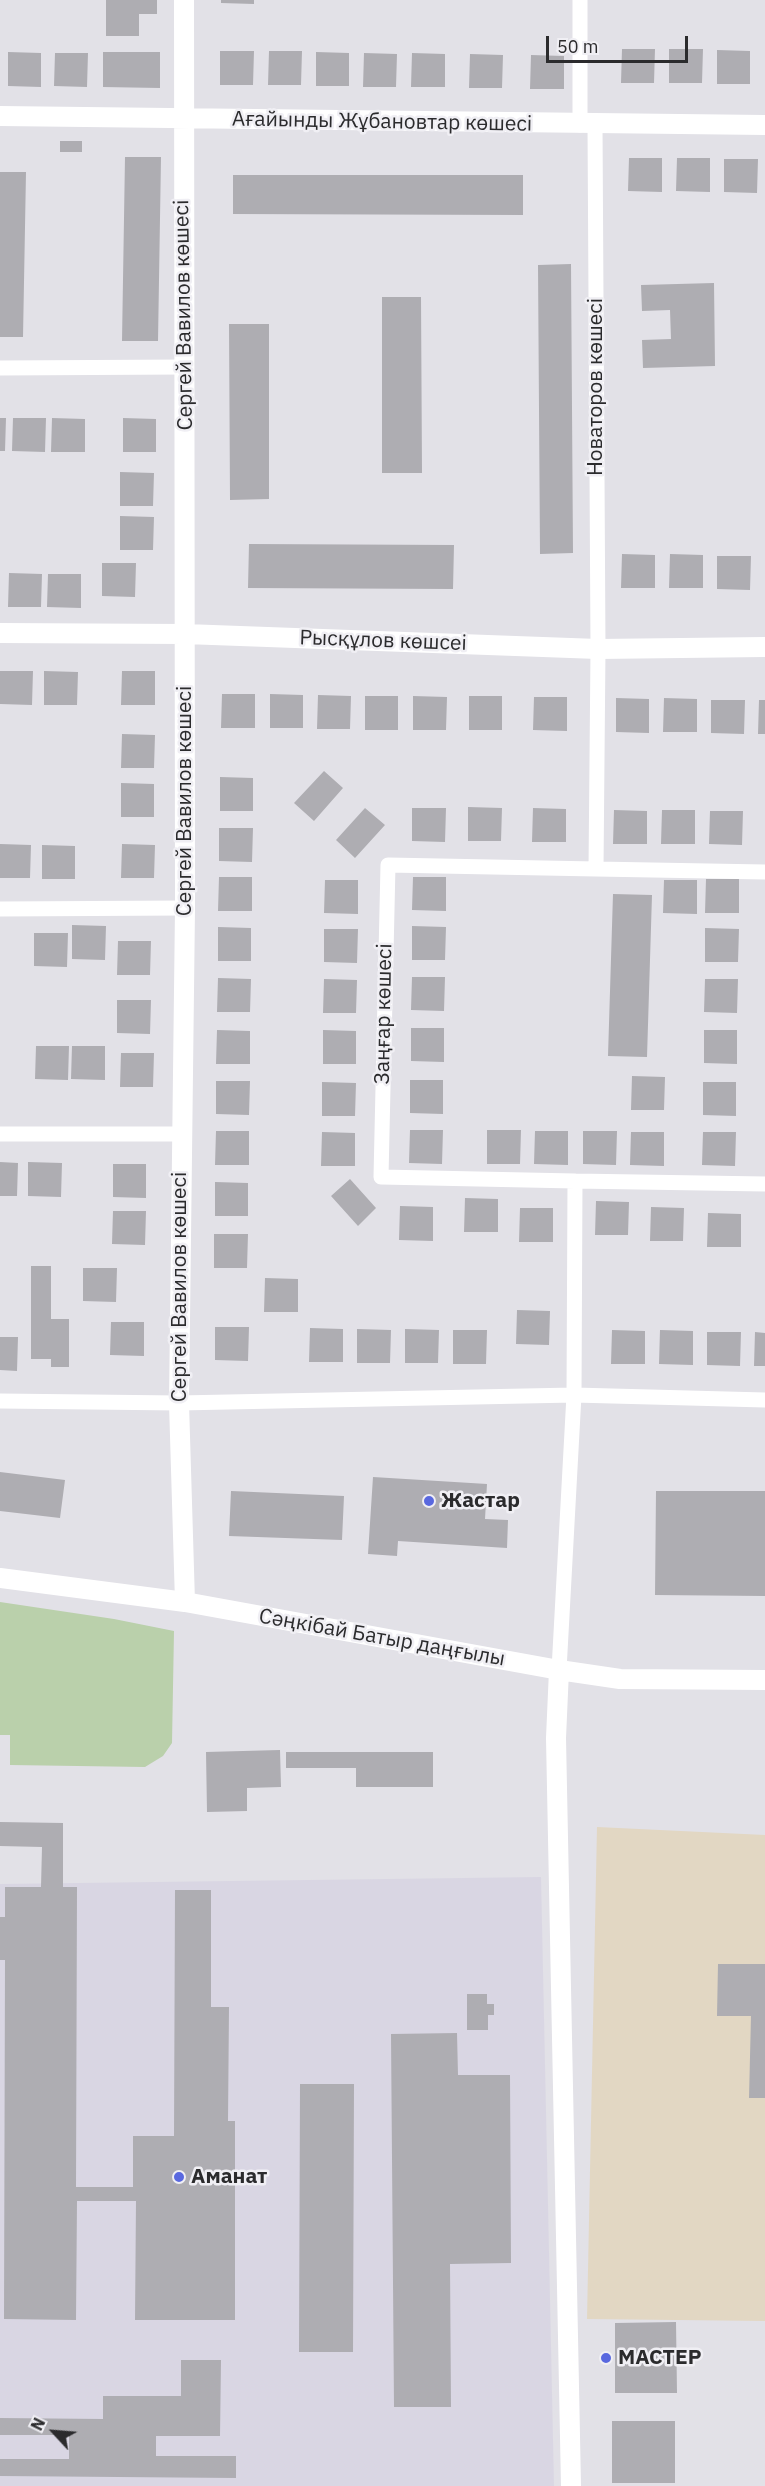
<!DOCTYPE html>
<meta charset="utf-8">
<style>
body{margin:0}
#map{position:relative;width:765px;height:2486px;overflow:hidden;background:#e2e1e7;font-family:"IBM Plex Sans",sans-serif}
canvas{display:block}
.north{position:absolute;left:24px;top:2402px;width:60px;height:60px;-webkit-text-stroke:4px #f0eff4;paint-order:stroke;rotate:296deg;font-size:16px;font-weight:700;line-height:24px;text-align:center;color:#2b2b2d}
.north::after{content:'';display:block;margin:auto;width:21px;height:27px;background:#2b2b2d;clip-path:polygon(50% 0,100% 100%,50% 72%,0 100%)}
.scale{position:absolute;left:546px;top:36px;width:142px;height:27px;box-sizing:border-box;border:3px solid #2b2b2d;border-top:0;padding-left:8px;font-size:18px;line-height:21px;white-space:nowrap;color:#2b2b2d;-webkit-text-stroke:4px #f0eff4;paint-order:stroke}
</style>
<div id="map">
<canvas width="765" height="2486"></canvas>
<div class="north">N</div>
<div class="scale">50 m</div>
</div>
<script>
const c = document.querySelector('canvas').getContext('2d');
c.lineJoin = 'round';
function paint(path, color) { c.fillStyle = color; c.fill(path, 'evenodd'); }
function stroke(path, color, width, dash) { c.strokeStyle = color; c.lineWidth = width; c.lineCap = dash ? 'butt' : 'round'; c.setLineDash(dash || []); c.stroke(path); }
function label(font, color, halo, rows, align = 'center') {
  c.font = font + ' "IBM Plex Sans",sans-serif'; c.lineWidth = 5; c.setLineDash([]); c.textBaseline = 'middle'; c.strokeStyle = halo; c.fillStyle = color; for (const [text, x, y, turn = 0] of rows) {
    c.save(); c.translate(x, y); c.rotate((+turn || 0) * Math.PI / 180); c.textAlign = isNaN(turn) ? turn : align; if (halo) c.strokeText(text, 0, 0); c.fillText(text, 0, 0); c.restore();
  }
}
const built = new Path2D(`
 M541 1877 554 2486H0V1884Z`);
const industrial = new Path2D(`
 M597 1827 765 1835V2321L587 2319Z`);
const green = new Path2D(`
 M0 1602 114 1619 174 1631 172 1743 163 1756 145 1767 10 1765V1735H0Z`);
const building = new Path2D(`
 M106 0H157V14H139V36H106Z
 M221 0H254V4L221 3Z
 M622 49H655L654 83H621Z
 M669 49H703L702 83H669Z
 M717 50 750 51V84H717Z
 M220 51H254L253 85H220Z
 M269 51H302L301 85H268Z
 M8 52 41 53V87L8 86Z
 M103 52H160V88L103 87Z
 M316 52 349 53V86H316Z
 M55 53H88L87 87 54 86Z
 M364 53 397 54 396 87H363Z
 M412 53 445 54V87H411Z
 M470 54 503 55 502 88H469Z
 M531 55 564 56V89H530Z
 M60 141H82V152H60Z
 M125 157H161L158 341H122Z
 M629 158H662V192L628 191Z
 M677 158H710V192L676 191Z
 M724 159H758L757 193 724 192Z
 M0 172H26L23 337H0Z
 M233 175H523V215L233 214Z
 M571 264 573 553 540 554 538 265Z
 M714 283 715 366 643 368 642 340 671 339 670 310 642 311 641 285Z
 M382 297H421L422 473H382Z
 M229 324H269V499L230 500Z
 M0 418H6L5 451H0Z
 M13 418H46L45 452 12 451Z
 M52 418 85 419V452H51Z
 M123 418 156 419V452H123Z
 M120 472 154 473 153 506H120Z
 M120 516 154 517 153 550H120Z
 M249 544 454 545 453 589 248 588Z
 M622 554 655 555V588H621Z
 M670 554 703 555V588H669Z
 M717 556H751L750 590 717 589Z
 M102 563H136L135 597 102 596Z
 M9 573 42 574 41 607H8Z
 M48 574H81V608L47 607Z
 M0 671H33L32 705 0 704Z
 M44 671 78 672 77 705H44Z
 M122 671H155V705H121Z
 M222 694H255V728H221Z
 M270 694 303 695V728H270Z
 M318 695 351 696 350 729H317Z
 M365 696H398V730H365Z
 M413 696 447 697 446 730H413Z
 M469 696H502V730H469Z
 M534 697H567V731L533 730Z
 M616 698 649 699V733L616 732Z
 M664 698 697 699V732H663Z
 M711 700H745L744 734 711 733Z
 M759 700H765V734H758Z
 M122 734 155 735 154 768H121Z
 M324 771 343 788 314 821 294 803Z
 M220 777 253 778V811H220Z
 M121 783 154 784V817H121Z
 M468 807 502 808 501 841H468Z
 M365 808 385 825 355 858 336 840Z
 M412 808H446L445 842 412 841Z
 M533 808 566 809V842H532Z
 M614 810 647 811V844H613Z
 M662 810H695V844H661Z
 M710 811H743L742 845 709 844Z
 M219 828H253L252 862 219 861Z
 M0 844 31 845 30 878H0Z
 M122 844 155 845 154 878H121Z
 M42 845 75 846V879H42Z
 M219 877H252V911H218Z
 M413 877H446V911L412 910Z
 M706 879H739V913H705Z
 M325 880H358V914L324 913Z
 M664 880H697V914L663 913Z
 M613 894 652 895 647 1057 608 1056Z
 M72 925 106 926 105 960 72 959Z
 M412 926 446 927 445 960H412Z
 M218 927 251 928V961H218Z
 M705 928 739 929 738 962H705Z
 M324 929H358L357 963 324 962Z
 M34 933H68L67 967 34 966Z
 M118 941H151L150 975H117Z
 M412 977H445L444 1011 411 1010Z
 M218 978 251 979 250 1012H217Z
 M324 979 357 980 356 1013H323Z
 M705 979H738L737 1013 704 1012Z
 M117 1000H151L150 1034 117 1033Z
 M411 1028H444V1062L411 1061Z
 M217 1030 250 1031V1064H216Z
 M323 1030 356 1031V1064H323Z
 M704 1030H737V1064L704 1063Z
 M36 1046H69L68 1080 35 1079Z
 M72 1046H105V1080L71 1079Z
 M121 1053H154L153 1087H120Z
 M632 1076 665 1077 664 1110H631Z
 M410 1080H443V1114L410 1113Z
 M216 1081H250L249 1115 216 1114Z
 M322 1082 356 1083 355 1116H322Z
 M703 1082H736V1116L703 1115Z
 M410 1130H443L442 1164 409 1163Z
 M487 1130H521L520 1164H487Z
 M216 1131H249V1165H215Z
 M535 1131H568V1165L534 1164Z
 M583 1131H617L616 1165 583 1164Z
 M322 1132 355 1133V1166H321Z
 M631 1132H664V1166L630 1165Z
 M703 1132H736L735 1166 702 1165Z
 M0 1162 18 1163 17 1196H0Z
 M28 1162 62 1163 61 1197 28 1196Z
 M113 1164H146V1198L113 1197Z
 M350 1179 376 1208 358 1226 331 1196Z
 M215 1182 248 1183V1216H215Z
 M465 1198 498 1199V1232H464Z
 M596 1201 629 1202 628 1235H595Z
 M400 1206 433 1207V1241L399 1240Z
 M651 1207 684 1208 683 1241H650Z
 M520 1208H553V1242H519Z
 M113 1211H146L145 1245 112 1244Z
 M708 1213 741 1214V1247H707Z
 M214 1234H248L247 1268H214Z
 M31 1266H51V1319H69V1367H51V1359H31Z
 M83 1268H117L116 1302 83 1301Z
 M265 1278 298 1279V1312H264Z
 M517 1310 550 1311 549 1345 516 1344Z
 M111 1322H144V1356L110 1355Z
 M215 1327H249L248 1361 215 1360Z
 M310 1328 343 1329V1362H309Z
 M357 1329 391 1330 390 1363H357Z
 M405 1329 439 1330 438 1363H405Z
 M453 1330H487L486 1364H453Z
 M612 1330 645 1331V1364H611Z
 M660 1330 693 1331V1365L659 1364Z
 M707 1332H741L740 1366 707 1365Z
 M755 1332 765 1333V1366H754Z
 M0 1337H18L17 1371 0 1370Z
 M0 1472 65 1480 60 1518 0 1511Z
 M373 1477 487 1484 485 1519 508 1520 507 1548 398 1541 397 1556 368 1554Z
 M231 1491 344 1496 342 1540 229 1536Z
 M656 1491H765V1596L655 1595Z
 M280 1750 281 1787 247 1788V1811L207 1812 206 1752Z
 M286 1752H433V1787H356V1768H286Z
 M0 1822 63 1823V1887H77L76 2187H133V2136H174L175 1890H211V2007H229L228 2121H235V2320H135L136 2201H77L76 2320 4 2319 5 1960H0V1917H5V1887H41L42 1847 0 1846Z
 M718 1964H765V2098H749L751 2016H717Z
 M467 1994H487V2004H494V2015H488V2030H467Z
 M457 2033 458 2075H510L511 2263 450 2264 451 2407H394L391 2034Z
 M300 2084H354L353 2352H299Z
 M676 2322 677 2393H615V2323Z
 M181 2360H221L220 2436H156V2456H236V2478L0 2476V2459H69V2435H0V2418L103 2419V2396H181Z
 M612 2421H675V2483H612Z`);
const minor = new Path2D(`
 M580 125V0
 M595 125 598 649 596 869 765 872
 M0 368 185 367
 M0 909 185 908
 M0 1134H181
 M575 1181 765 1184
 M0 1401 179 1403 574 1395 765 1400
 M559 1670 574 1395 575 1181 381 1177 388 865 596 869`);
const tertiary = new Path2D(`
 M184 0 185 908 179 1403 185 1602
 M0 116 765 125
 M0 633 185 634 598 649 765 647
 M0 1578 185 1602 559 1670 620 1679 765 1680
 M559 1670 556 1738 571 2486`);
const markers = [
 [429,1501,6,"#5968df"],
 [179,2177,6,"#5968df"],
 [606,2358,6,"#5968df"]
];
const streetNames = [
 ["Ағайынды Жұбановтар көшесі",382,122,1],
 ["Сергей Вавилов көшесі",184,315,-91],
 ["Новаторов көшесі",596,387,-90],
 ["Рысқұлов көшсеі",383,641,2],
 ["Сергей Вавилов көшесі",185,801,-90],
 ["Заңғар көшесі",384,1014,-89],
 ["Сергей Вавилов көшесі",180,1287,-90],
 ["Сәңкібай Батыр даңғылы",382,1638,10]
];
const poiNames = [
 ["Жастар",441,1501],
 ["Аманат",191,2177],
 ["МАСТЕР",618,2358]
];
paint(built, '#d9d6e3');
paint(industrial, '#e2d7c3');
paint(green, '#bad0ab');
paint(building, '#aeadb2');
stroke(minor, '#fff', 15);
stroke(tertiary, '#fff', 20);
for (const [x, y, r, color] of markers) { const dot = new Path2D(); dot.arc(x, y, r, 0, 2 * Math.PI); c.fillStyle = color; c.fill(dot); stroke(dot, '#f0eff4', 2); }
label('21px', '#2b2b2d', '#f0eff4', streetNames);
label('bold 21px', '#2b2b2d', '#f0eff4', poiNames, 'left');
</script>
